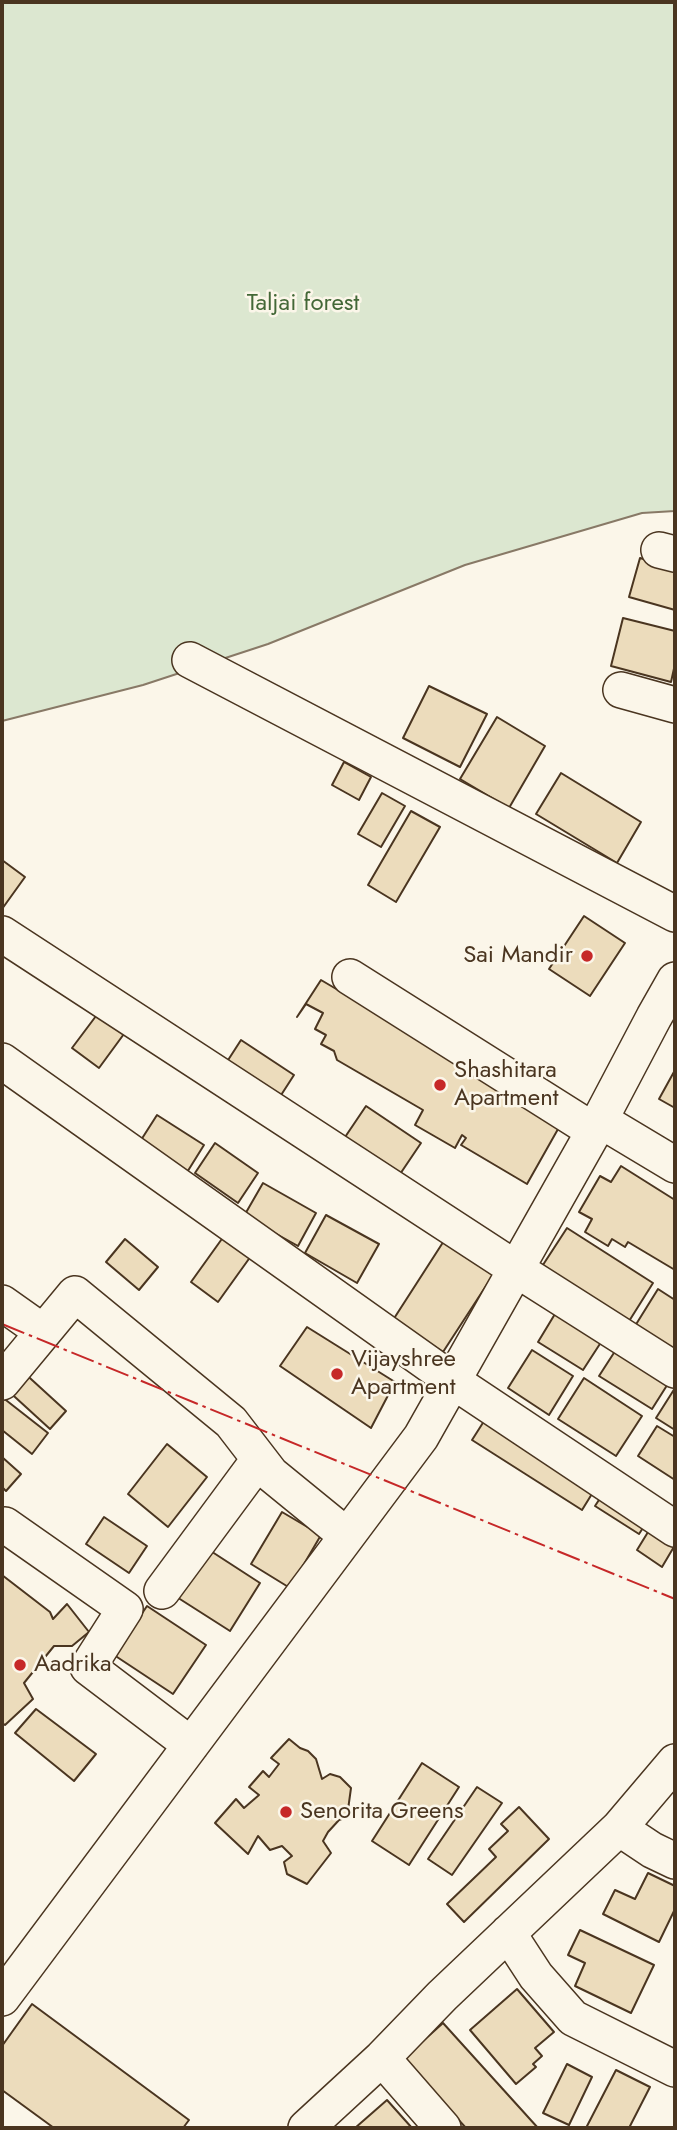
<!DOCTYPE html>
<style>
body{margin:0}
#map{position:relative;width:677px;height:2130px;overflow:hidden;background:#fbf6e9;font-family:Jost,sans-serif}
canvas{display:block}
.frame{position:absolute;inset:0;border:4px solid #4a3520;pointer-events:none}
</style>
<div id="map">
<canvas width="677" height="2130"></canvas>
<div class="frame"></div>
</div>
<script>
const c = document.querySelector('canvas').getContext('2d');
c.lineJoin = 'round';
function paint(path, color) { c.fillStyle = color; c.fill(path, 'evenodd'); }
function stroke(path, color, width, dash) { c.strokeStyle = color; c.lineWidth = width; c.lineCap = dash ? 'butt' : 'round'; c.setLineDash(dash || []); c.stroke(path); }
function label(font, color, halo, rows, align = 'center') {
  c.font = font + ' Jost,sans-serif'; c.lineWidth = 5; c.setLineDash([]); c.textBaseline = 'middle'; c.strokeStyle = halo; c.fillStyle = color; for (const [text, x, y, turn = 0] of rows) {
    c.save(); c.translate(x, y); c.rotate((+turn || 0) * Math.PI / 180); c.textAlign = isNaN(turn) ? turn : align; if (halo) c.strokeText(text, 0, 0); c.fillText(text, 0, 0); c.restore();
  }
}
const green = new Path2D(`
 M2 2H675V511L642 513 465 565 268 644 143 685 2 721Z`);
const building = new Path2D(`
 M640 558 675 568V610L629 597Z
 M623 618 675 631V664L671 682 611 666Z
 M429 686 487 714 460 767 403 738Z
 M497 717 545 746 509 808 460 779Z
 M344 762 371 777 359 800 332 785Z
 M561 773 641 822 617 863 536 814Z
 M382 793 405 806 381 847 358 834Z
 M411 811 440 827 396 902 368 885Z
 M2 860 25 877 2 909Z
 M584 916 625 943 590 996 549 969Z
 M321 980 562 1122 527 1184 461 1145 466 1138 462 1135 455 1148 415 1125 423 1110 337 1060 334 1051 321 1044 326 1035 315 1029 323 1013 306 1004 297 1017Z
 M105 1004 132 1023 99 1068 72 1048Z
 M241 1040 294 1075 274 1106 221 1071Z
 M675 1070V1108L659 1099Z
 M366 1106 421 1143 392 1186 337 1149Z
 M157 1115 204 1145 181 1182 134 1151Z
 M215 1143 258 1173 238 1203 195 1173Z
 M621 1166 675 1200V1270L628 1242 625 1247 612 1239 608 1246 585 1232 592 1219 579 1212 600 1176 611 1182Z
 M263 1183 316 1213 298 1246 244 1216Z
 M326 1215 379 1244 357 1283 305 1253Z
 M567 1228 653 1283 626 1326 539 1271Z
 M229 1229 256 1249 218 1302 191 1282Z
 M449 1233 499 1266 443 1352 393 1320Z
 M125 1239 158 1267 139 1290 106 1262Z
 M658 1289 675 1300V1352L635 1326Z
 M561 1304 607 1333 583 1370 538 1342Z
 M307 1327 395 1382 371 1428 280 1366Z
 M619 1345 671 1379 652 1409 599 1376Z
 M532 1350 573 1376 549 1415 508 1388Z
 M20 1369 66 1411 50 1429 4 1387Z
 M584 1378 642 1416 616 1456 558 1419Z
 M675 1388V1430L656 1418Z
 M2 1397 48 1433 32 1454 2 1430Z
 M493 1407 603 1476 582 1510 472 1440Z
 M657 1426 675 1437V1480L638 1456Z
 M167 1444 207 1477 168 1527 128 1494Z
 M2 1457 21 1474 6 1491 2 1487Z
 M610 1483 654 1511 639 1534 595 1506Z
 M664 1506 675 1545 662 1567 637 1550Z
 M282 1512 321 1535 290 1588 251 1564Z
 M104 1517 147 1546 129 1573 86 1544Z
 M203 1546 260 1583 230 1631 172 1594Z
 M2 1575 50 1612 53 1619 67 1604 89 1632 72 1646H54L24 1683 33 1699 5 1725 2 1723Z
 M147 1606 206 1645 173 1694 114 1655Z
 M36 1709 96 1754 74 1781 15 1733Z
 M289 1739 300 1748 308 1751 316 1759 322 1779 330 1774 340 1777 351 1788 347 1817 339 1820 328 1832 323 1841 331 1853 307 1884 287 1874 284 1862 292 1856 282 1846 270 1850 258 1836 248 1854 215 1823 236 1799 244 1808 259 1795 249 1787 263 1771 269 1777 279 1764 271 1758Z
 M422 1763 459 1787 409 1865 372 1841Z
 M477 1787 502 1803 452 1875 428 1859Z
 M519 1807 549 1839 464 1922 447 1904 496 1857 489 1849 508 1831 501 1824Z
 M648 1873 675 1886V1909L659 1942 603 1914 615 1890 635 1899Z
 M580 1930 654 1965 631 2013 575 1986 585 1963 568 1955Z
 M517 1989 554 2032 535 2048 542 2056 533 2064 536 2067 516 2084 470 2030Z
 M32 2004 189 2120 183 2128H54L2 2090V2046Z
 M443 2023 538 2128H466L403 2059Z
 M567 2064 592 2077 569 2125 543 2113Z
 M616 2070 650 2087 629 2128H586Z
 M387 2100 412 2128H355Z`);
const minor = new Path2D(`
 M659 550 675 554
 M190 660 675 914
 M621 690 675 705
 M2 934 516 1269 675 1370
 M350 977 594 1131
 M2 1061 453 1381 675 1529
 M600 1120 675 1165
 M2 1303 43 1332
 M2 1382 75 1294 231 1422 271 1474 347 1536
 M5 1525 125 1609 88 1667 191 1745
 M162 1591 258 1461
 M619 1828 652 1850 675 1861
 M508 1933 536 1976 573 2018 675 2069
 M2 1998 421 1437 594 1131 654 1017 675 980
 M382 2058 443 2128
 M306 2128 382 2058 442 1996 619 1828 675 1762`);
const power = new Path2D(`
 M2 1324 675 1599`);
const markers = [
 [587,956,7,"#c62828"],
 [440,1085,7,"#c62828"],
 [337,1374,7,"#c62828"],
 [20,1665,7,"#c62828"],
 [286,1812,7,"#c62828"]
];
const parkNames = [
 ["Taljai forest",303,304]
];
const poiNames = [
 ["Sai Mandir",573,956,"right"],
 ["Shashitara",454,1071],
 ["Apartment",454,1099],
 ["Vijayshree",351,1360],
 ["Apartment",351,1388],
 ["Aadrika",34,1665],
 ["Senorita Greens",300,1812]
];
paint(green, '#dce7d0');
stroke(green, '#887966', 2);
paint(building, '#ecdcbc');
stroke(building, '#4a3520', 2);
stroke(minor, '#4a3520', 38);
stroke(minor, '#fbf6e9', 35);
stroke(power, '#c62828', 2, [24, 5, 3.5, 5]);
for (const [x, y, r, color] of markers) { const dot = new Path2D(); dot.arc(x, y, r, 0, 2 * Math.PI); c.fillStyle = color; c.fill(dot); stroke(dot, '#fbf6e9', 2.5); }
label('24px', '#436837', '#fbf6e9', parkNames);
label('24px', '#4a3520', '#fbf6e9', poiNames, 'left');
</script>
